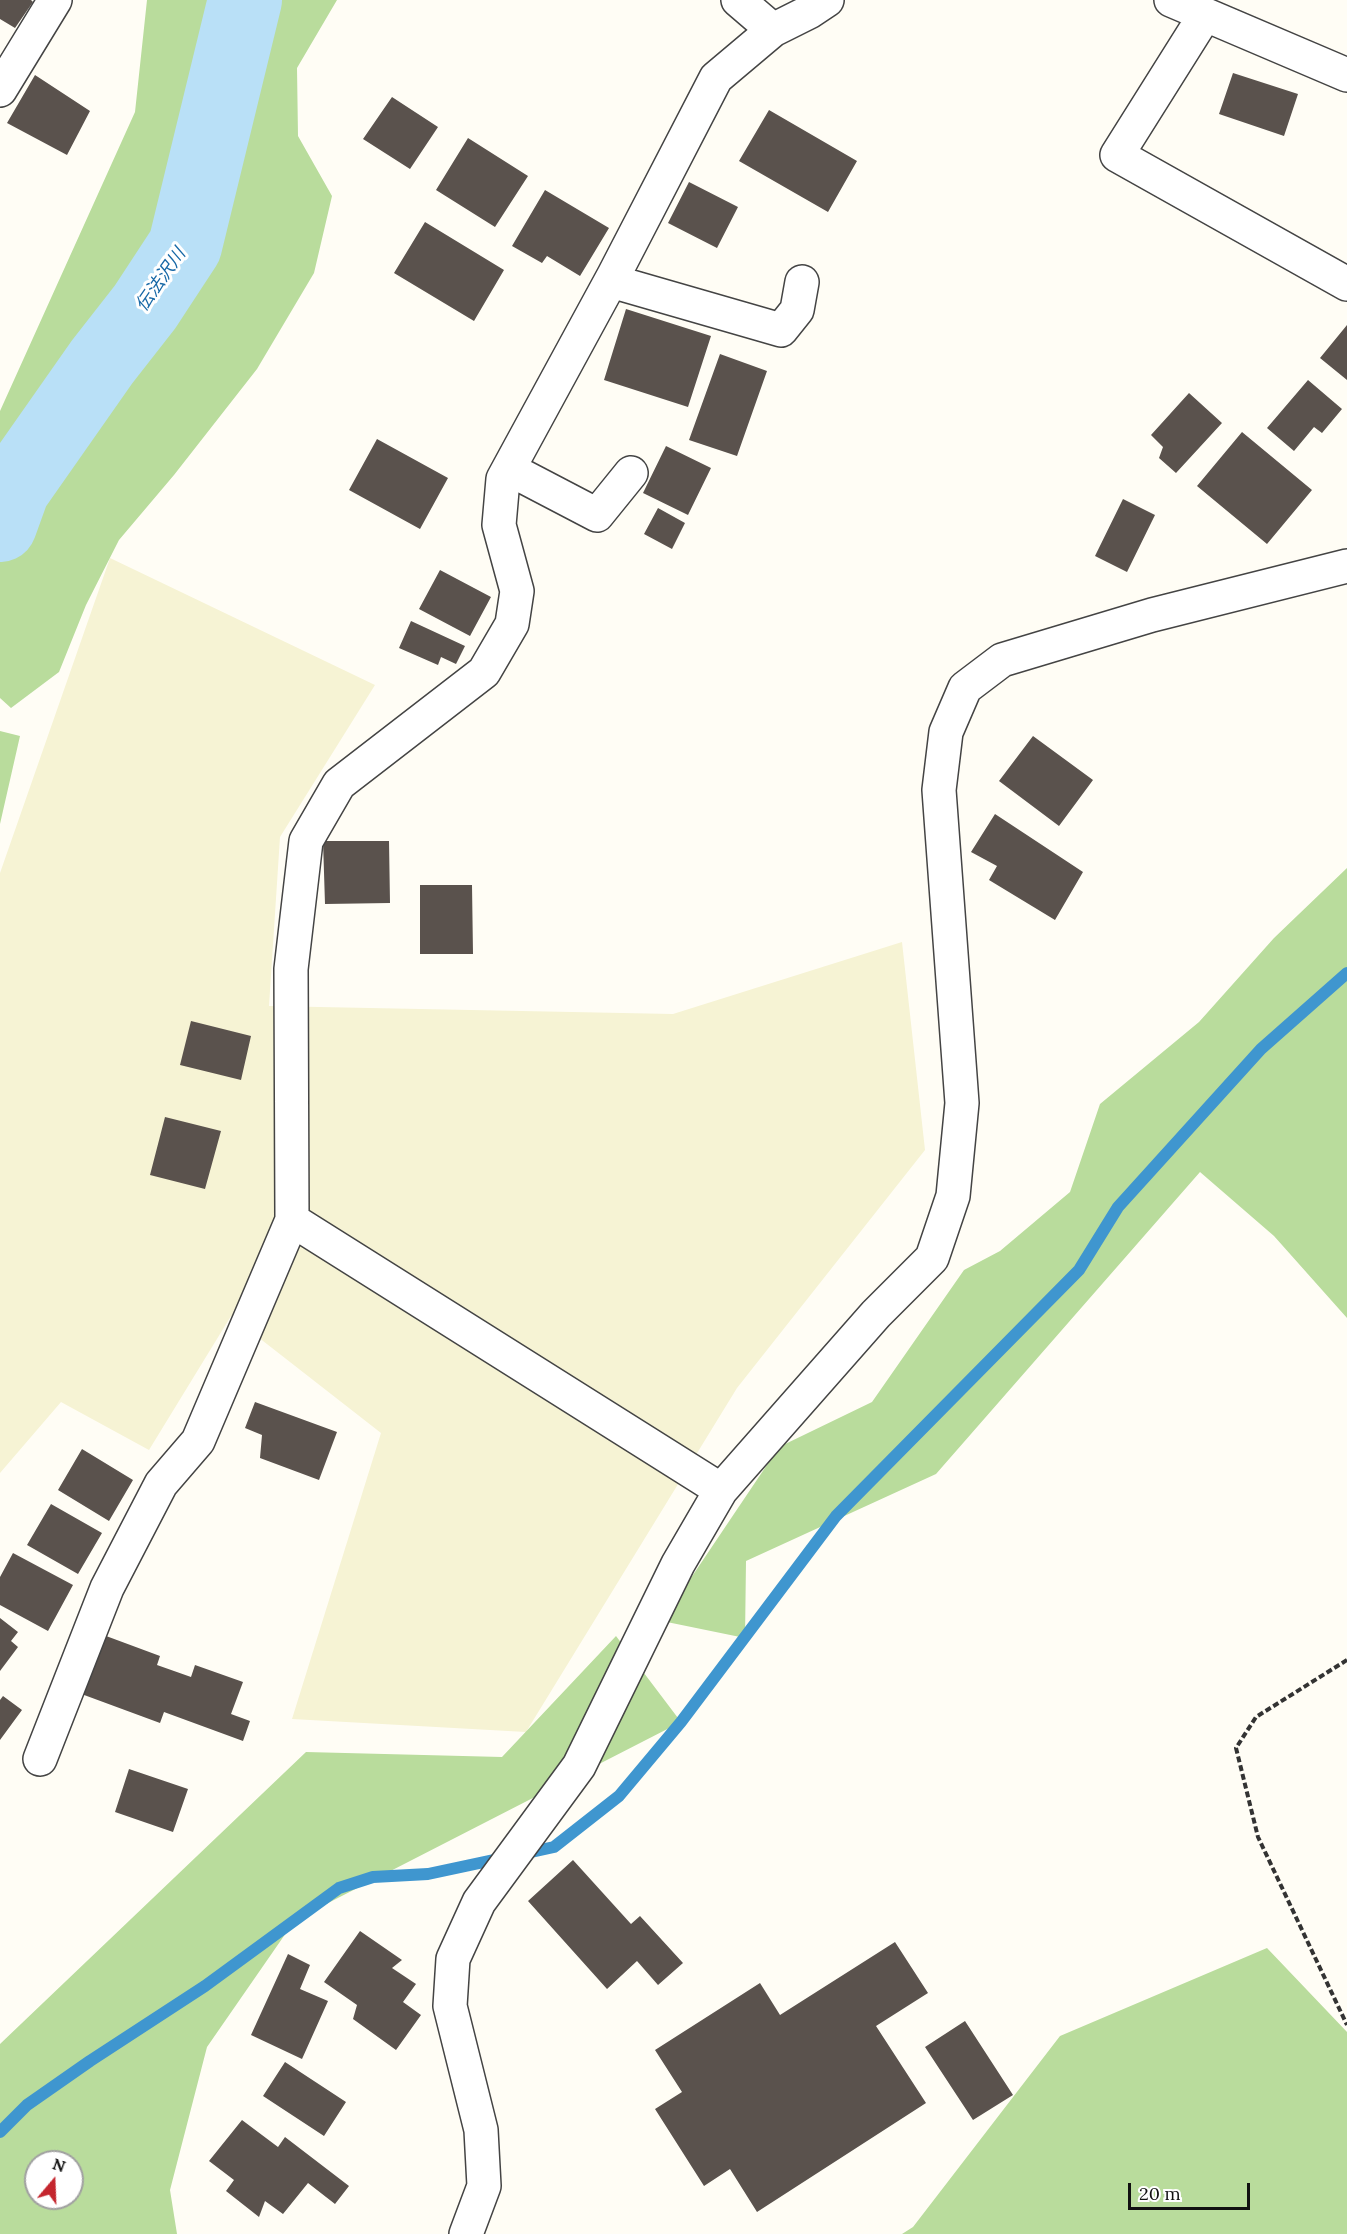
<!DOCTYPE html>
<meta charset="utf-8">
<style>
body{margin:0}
#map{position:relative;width:1347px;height:2234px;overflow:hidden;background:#fffdf5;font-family:Lora,serif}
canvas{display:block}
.north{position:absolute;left:24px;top:2150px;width:60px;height:60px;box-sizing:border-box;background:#fff;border:2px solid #a0a0a0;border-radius:50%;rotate:19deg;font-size:16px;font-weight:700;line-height:24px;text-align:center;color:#111}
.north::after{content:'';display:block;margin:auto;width:21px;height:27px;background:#c4262e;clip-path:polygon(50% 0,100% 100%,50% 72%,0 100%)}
.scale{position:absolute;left:1128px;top:2183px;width:122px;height:27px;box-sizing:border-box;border:3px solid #111;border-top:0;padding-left:8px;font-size:18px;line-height:21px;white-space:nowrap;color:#111;-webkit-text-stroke:4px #fff;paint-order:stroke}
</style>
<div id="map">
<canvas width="1347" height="2234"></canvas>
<div class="north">N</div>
<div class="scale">20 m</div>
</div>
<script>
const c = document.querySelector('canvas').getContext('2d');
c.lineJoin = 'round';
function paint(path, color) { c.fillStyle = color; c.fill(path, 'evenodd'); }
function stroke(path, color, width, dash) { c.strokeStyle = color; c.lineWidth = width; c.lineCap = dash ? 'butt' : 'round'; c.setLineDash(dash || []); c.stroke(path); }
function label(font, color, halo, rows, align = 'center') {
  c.font = font + ' Lora,"Noto Sans JP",serif'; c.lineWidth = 6; c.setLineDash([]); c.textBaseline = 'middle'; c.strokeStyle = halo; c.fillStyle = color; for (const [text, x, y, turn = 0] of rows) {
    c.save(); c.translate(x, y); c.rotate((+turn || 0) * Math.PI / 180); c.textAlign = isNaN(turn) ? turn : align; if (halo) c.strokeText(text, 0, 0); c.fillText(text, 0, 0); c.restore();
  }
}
const farmland = new Path2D(`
 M110 558 375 685 280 837 269 1006 673 1014 902 942 925 1150 737 1388 526 1732 292 1719 381 1433 231 1316 149 1450 61 1402 0 1473V873Z`);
const forest = new Path2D(`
 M147 0H337L297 68 298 136 332 196 314 273 257 369 174 475 119 540 86 605 59 672 11 708 0 698V411L135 112Z
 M0 731 20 736 0 824Z
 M1347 868V1318L1274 1236 1200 1172 936 1474 746 1561 745 1638 662 1621 779 1447 872 1402 964 1270 1000 1251 1070 1192 1100 1104 1199 1022 1274 938Z
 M616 1636 681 1722 295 1920 207 2047 170 2190 177 2234H0V2044L306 1752 502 1757ZM36 2162H72V2198H36Z
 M1267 1948 1347 2032V2234H902L913 2227 1060 2036Z`);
const stream = new Path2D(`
 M522 1854 554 1847 619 1796 681 1722 836 1516 1079 1270 1118 1207 1261 1049 1347 973
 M0 2132 27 2105 90 2061 205 1986 339 1888 373 1877 428 1874 503 1858`);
const river = new Path2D(`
 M0 525 13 489 102 362 145 307 185 246 245 0`);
const building = new Path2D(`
 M0 0H31L33 2 15 28 0 19Z
 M1233 73 1298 94 1284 136 1219 114Z
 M35 75 90 111 67 155 7 123Z
 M392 97 438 127 410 169 363 139Z
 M769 110 857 161 828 212 739 161Z
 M468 138 528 176 495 227 436 190Z
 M689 182 738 207 717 248 668 223Z
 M545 190 609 228 580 276 547 256 542 263 512 246Z
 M425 222 504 270 474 321 394 273Z
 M626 309 711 336 688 407 604 380Z
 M1347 325V380L1320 358Z
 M720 354 767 371 737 456 689 440Z
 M1308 380 1342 409 1322 433 1314 427 1294 451 1267 428Z
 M1189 393 1222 423 1176 473 1159 458 1163 447 1151 435Z
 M1242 432 1312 490 1267 544 1197 486Z
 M377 439 448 478 420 529 349 490Z
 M666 446 711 468 688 515 643 493Z
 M1123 499 1155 515 1127 572 1095 556Z
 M658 508 685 523 672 549 644 534Z
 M440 570 491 597 470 636 419 609Z
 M411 621 465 646 456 664 441 657 438 665 399 648Z
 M1033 736 1093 780 1059 826 999 781Z
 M995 814 1083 872 1055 920 989 880 997 866 971 852Z
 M323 841H389L390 903 325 904Z
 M420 885H472L473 954H420Z
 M191 1021 251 1036 241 1080 180 1065Z
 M165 1117 221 1131 205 1189 150 1175Z
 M255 1402 337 1432 319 1480 260 1458 262 1435 245 1428Z
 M82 1449 133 1480 109 1521 58 1490Z
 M51 1504 102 1533 78 1574 27 1545Z
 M13 1553 73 1585 48 1631 0 1605V1577Z
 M0 1618 18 1632 11 1641 18 1647 0 1671Z
 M98 1633 160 1656 157 1665 191 1677 195 1665 243 1682 231 1714 250 1721 243 1741 164 1712 160 1723 76 1692Z
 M3 1696 22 1710 0 1740V1700Z
 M129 1769 188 1789 173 1832 115 1812Z
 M573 1860 631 1924 640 1916 683 1963 658 1985 637 1961 607 1989 528 1901Z
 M360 1931 402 1960 392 1968 416 1984 403 2002 421 2015 396 2050 353 2019 357 2005 324 1982Z
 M895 1942 928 1993 876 2026 926 2103 757 2212 730 2169 704 2186 655 2109 682 2092 655 2050 760 1983 780 2015Z
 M288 1954 310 1965 300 1989 328 2001 302 2059 251 2035Z
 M965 2021 1013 2095 973 2120 925 2047Z
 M285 2062 346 2102 324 2136 263 2096Z
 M242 2120 278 2147 285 2137 349 2186 335 2204 308 2183 283 2214 265 2201 259 2217 226 2191 234 2180 209 2161Z`);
const path = new Path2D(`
 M1347 1660 1256 1717 1236 1748 1258 1837 1347 2025`);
const street = new Path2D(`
 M738 0 773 30
 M1171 0 1347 75
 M1205 15 1117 155 1347 284
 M0 90 55 0
 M611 281 781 330 797 310 802 282
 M509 469 597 515 631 473
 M721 1490 292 1220 291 969 306 841 339 784 484 672 512 624 517 591 499 525 503 479 614 275 716 78 773 30 809 12 827 0
 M40 1759 107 1588 161 1484 198 1441 292 1220
 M466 2234 484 2186 481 2130 450 2006 453 1959 479 1902 579 1766 678 1564 721 1490 876 1314 932 1258 953 1196 962 1103 939 790 946 732 965 688 1002 660 1152 615 1347 566`);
const waterNames = [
 ["伝法沢川",161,280,-55]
];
paint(farmland, '#f6f3d4');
paint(forest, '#b9dc9c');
stroke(stream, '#3f96cf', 12);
stroke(river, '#b9e0f7', 74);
paint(building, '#5a524d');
stroke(street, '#444', 36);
stroke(path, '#333', 4, [6, 3]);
stroke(street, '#fff', 33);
label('italic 18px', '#1768a6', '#fff', waterNames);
</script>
